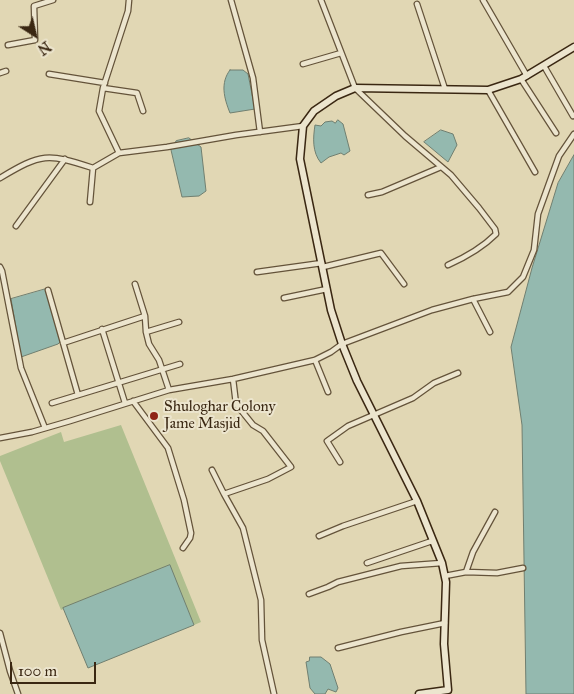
<!DOCTYPE html>
<style>
body{margin:0}
#map{position:relative;width:574px;height:694px;overflow:hidden;background:#e1d7b4;font-family:"IM FELL Great Primer",serif}
canvas{display:block}
.north{position:absolute;left:10px;top:10px;width:50px;height:50px;-webkit-text-stroke:4px #ece5ce;paint-order:stroke;rotate:145deg;font-size:14px;font-weight:700;line-height:20px;text-align:center;color:#3a2712}
.north::after{content:'';display:block;margin:auto;width:18px;height:22px;background:#3a2712;clip-path:polygon(50% 0,100% 100%,50% 72%,0 100%)}
.scale{position:absolute;left:10px;top:662px;width:86px;height:22px;box-sizing:border-box;border:2px solid #3a2712;border-top:0;padding-left:6px;font-size:15px;line-height:18px;white-space:nowrap;color:#3a2712;-webkit-text-stroke:4px #ece5ce;paint-order:stroke}
</style>
<div id="map">
<canvas width="574" height="694"></canvas>
<div class="north">N</div>
<div class="scale">100 m</div>
</div>
<script>
const c = document.querySelector('canvas').getContext('2d');
c.lineJoin = 'round';
function paint(path, color) { c.fillStyle = color; c.fill(path, 'evenodd'); }
function stroke(path, color, width, dash) { c.strokeStyle = color; c.lineWidth = width; c.lineCap = dash ? 'butt' : 'round'; c.setLineDash(dash || []); c.stroke(path); }
function label(font, color, halo, rows, align = 'center') {
  c.font = font + ' "IM FELL Great Primer",serif'; c.lineWidth = 4; c.setLineDash([]); c.textBaseline = 'middle'; c.strokeStyle = halo; c.fillStyle = color; for (const [text, x, y, turn = 0] of rows) {
    c.save(); c.translate(x, y); c.rotate((+turn || 0) * Math.PI / 180); c.textAlign = isNaN(turn) ? turn : align; if (halo) c.strokeText(text, 0, 0); c.fillText(text, 0, 0); c.restore();
  }
}
const green = new Path2D(`
 M121 425 201 622 194 625 169 566 61 610 0 461V456L61 432 64 442Z`);
const water = new Path2D(`
 M230 70H243L248 74 255 109 230 113C224 98 220 83 230 70Z
 M338 120 343 124 350 151 344 155 341 153 329 157 321 163C312 152 313 138 315 125L321 126 325 122 332 121 335 123Z
 M441 130 453 134 457 145 448 162 424 142Z
 M189 138 201 147 206 191 199 196 182 197 171 150 176 141Z
 M574 155V694H526L522 425 511 347 532 268 558 183Z
 M46 289 61 341 58 344 21 357 11 299Z
 M170 565 194 625 88 668 63 608Z
 M310 657H321L330 664 338 688 336 692 328 689 325 694H315L310 688 306 662 309 661Z`);
const minor = new Path2D(`
 M231 0 253 78 260 132
 M321 0 355 88 405 136 451 175 479 208 495 229 496 234C482 248 466 257 448 265
 M483 0 527 76
 M417 4 445 89
 M8 45 35 40 34 6 53 0
 M303 64 341 53
 M544 66 573 116
 M0 73 6 71
 M49 74 105 83
 M521 79 556 133
 M103 88 137 93 143 111
 M488 90 535 172
 M119 153 99 111 103 88 128 11 129 0
 M0 178C42 153 47 153 93 168
 M368 195 382 192 441 167
 M90 202 93 168 119 153 167 147 236 135 303 126
 M16 226 65 159
 M0 267 2 271 21 368 45 428
 M323 267 381 253 404 284
 M257 272 322 263
 M135 284 145 316 146 332 149 344 159 360 169 390
 M48 290 78 395
 M284 298 327 289
 M473 299 490 332
 M102 329 125 403
 M146 332 179 322
 M63 343 145 316
 M315 360 328 392
 M133 401 168 448 184 500 191 533 190 538 183 548
 M52 403 180 364
 M0 438 32 432 70 421 169 390 233 379 315 360 331 352 342 344 432 310 473 299 508 292 523 277 534 250 538 214 559 156 574 134
 M340 462 327 441 348 426 413 398 434 383 458 373
 M212 470 224 494 243 528 261 600 262 640 274 694
 M224 494 268 479 291 467 263 431 253 425 236 404 233 379
 M319 536 343 526 417 501
 M367 563 432 541
 M466 572 473 552 495 512
 M445 576 466 572 497 573 523 568
 M309 594 328 587 338 582 401 566 442 563
 M0 633 10 671 18 694
 M338 648 401 632 445 623`);
const secondary = new Path2D(`
 M419 694 448 690 444 644 446 582 442 563 417 501 357 381 342 344 331 310 300 159 303 126 314 111 336 96 355 88 488 90 521 79 574 47`);
const markers = [
 [154,416,5,"#8f2418"]
];
const poiNames = [
 ["Shuloghar Colony",164,407],
 ["Jame Masjid",164,424]
];
paint(green, '#b0bf8f');
paint(water, '#94b9af');
stroke(water, '#707f70', 1);
stroke(minor, '#64533a', 7);
stroke(secondary, '#3a2712', 9);
stroke(minor, '#ece5ce', 4.5);
stroke(secondary, '#ece5ce', 6);
for (const [x, y, r, color] of markers) { const dot = new Path2D(); dot.arc(x, y, r, 0, 2 * Math.PI); c.fillStyle = color; c.fill(dot); stroke(dot, '#ece5ce', 2); }
label('15px', '#3a2712', '#ece5ce', poiNames, 'left');
</script>
